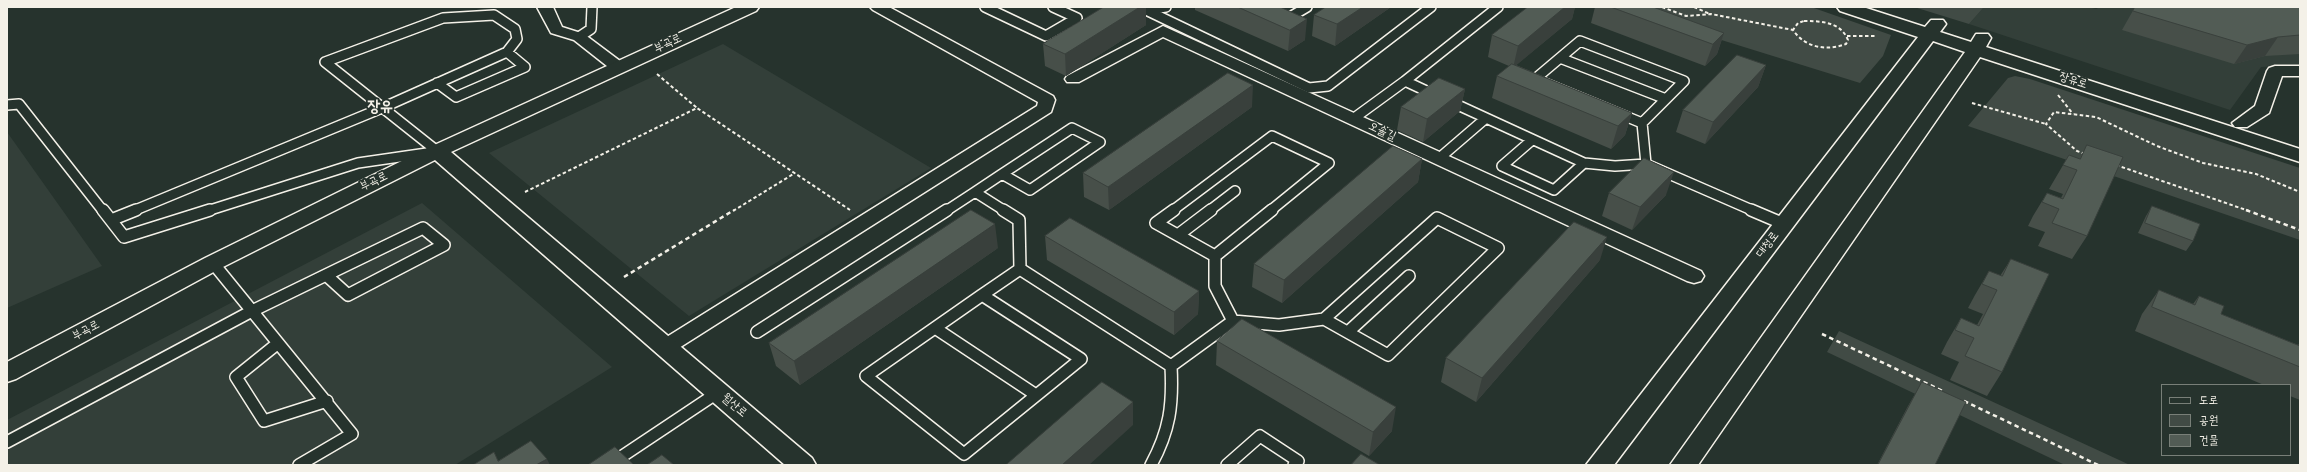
<!DOCTYPE html>
<meta charset="utf-8">
<style>
body{margin:0}
#map{position:relative;width:2307px;height:472px;overflow:hidden;background:#26332d;font-family:"Architects Daughter","Poor Story",sans-serif}
canvas{display:block}
.frame{position:absolute;inset:0;border:8px solid #f4f1e8;pointer-events:none}
.legend{position:absolute;left:2161px;top:384px;width:130px;height:72px;box-sizing:border-box;background:#26332d;border:1px solid #787f78;margin:0;padding:5px 7px;list-style:none;font-size:12px;color:#f4f1e8}
.legend li{display:flex;align-items:center;gap:8px;height:20px}
.legend b{width:20px;border:1px solid #787f78}
</style>
<div id="map">
<canvas width="2307" height="472"></canvas>
<div class="frame"></div>
<ul class="legend">
<li><b style="height:5px;background:#26332d"></b>도로</li>
<li><b style="height:11px;background:#414b45"></b>공원</li>
<li><b style="height:11px;background:#525c55"></b>건물</li>
</ul>
</div>
<script>
const c = document.querySelector('canvas').getContext('2d');
c.lineJoin = 'round';
function paint(path, color) { c.fillStyle = color; c.fill(path, 'evenodd'); }
function stroke(path, color, width, dash) { c.strokeStyle = color; c.lineWidth = width; c.lineCap = dash ? 'butt' : 'round'; c.setLineDash(dash || []); c.stroke(path); }
function label(font, color, halo, rows, align = 'center') {
  c.font = font + ' "Architects Daughter","Poor Story",sans-serif'; c.lineWidth = 4; c.setLineDash([]); c.textBaseline = 'middle'; c.strokeStyle = halo; c.fillStyle = color; for (const [text, x, y, turn = 0] of rows) {
    c.save(); c.translate(x, y); c.rotate((+turn || 0) * Math.PI / 180); c.textAlign = isNaN(turn) ? turn : align; if (halo) c.strokeText(text, 0, 0); c.fillText(text, 0, 0); c.restore();
  }
}
const built = new Path2D(`
 M1984 7H2089L2096 9 2100 7H2300V65L2261 67 2230 110 1969 24Z
 M723 44 931 168 689 316 489 153Z
 M7 132 102 266 7 308Z
 M422 203 612 367 455 465H7V420Z`);
const green = new Path2D(`
 M1615 7H1811L1891 35 1883 56 1860 83Z
 M1914 7H1984L1969 24Z
 M2015 76 2030 79 2300 168V240L1968 126 2008 78Z
 M1839 331 2130 465H2065L1827 352Z`);
const pathFar1 = new Path2D(`
 M1662 7 1686 16 1711 14 1793 30
 M1694 7 1710 14
 M1804 21C1821 21 1841 22 1848 40L1846 44C1827 51 1805 48 1793 30L1798 23Z
 M1847 36H1875
 M657 74 697 108
 M2058 95 2073 114
 M1972 103 2046 124
 M2085 154 2077 151 2046 124 2054 112 2096 117 2157 146 2203 163 2256 174 2300 192
 M2116 165 2249 211
 M525 192 697 108 850 210
 M733 211 795 173`);
const path = new Path2D(`
 M2246 210 2300 230
 M624 277 734 210
 M1822 334 1945 392
 M1964 401 2098 465`);
const serviceFar1 = new Path2D(`
 M985 7 1046 36 1077 18 1053 7
 M1111 7 1146 10 1309 88 1328 86 1431 7
 M1146 10 1166 7
 M1285 20 1307 7
 M579 37 591 29 592 7
 M1580 41 1684 81 1642 123 1535 79Z
 M1560 58 1666 99
 M325 62 437 151
 M437 83 456 97 525 67 507 52
 M1435 95 1405 81 1498 7
 M1449 101 1584 163 1615 166 1646 164
 M7 105 19 104 103 211
 M1357 116 1405 81
 M1642 123 1646 164 1754 211
 M1072 128 1100 142 1030 190 1002 174Z
 M1532 140 1502 166 1554 190 1584 163
 M1443 155 1486 118
 M975 192 1002 174
 M133 211 382 108 507 52 517 39 515 29 494 15 443 18 325 62
 M207 211 358 163 427 153
 M946 211 975 192 1005 211
 M1172 211 1272 136 1329 163 1270 211
 M1209 211 1235 191`);
const service = new Path2D(`
 M103 210 124 237 210 210
 M1003 210 1019 220 1020 269
 M1174 210 1156 223 1215 256
 M1751 210 1784 224
 M1437 218 1498 248 1388 355 1324 319Z
 M111 220 136 210
 M423 228 444 245 348 295 326 275Z
 M1178 235 1211 210
 M1215 256V286L1233 321
 M1215 256 1272 210
 M213 263 352 434 299 465
 M982 295 1081 359 964 454 866 376Z
 M982 295 1020 269 1171 366C1173 405 1170 430 1151 465
 M935 328 1036 395
 M757 332 947 210
 M1348 332 1409 276
 M277 344 236 377 264 421 327 401
 M1171 366 1233 321 1279 325 1324 319
 M7 442 250 312 326 275
 M609 465 717 393
 M1227 465 1260 436 1298 461 1294 465`);
const minor = new Path2D(`
 M537 7H553L562 27 584 34 624 64 626 67 624 70H612L574 40 551 33Z
 M870 7H889L1053 96 1055 100 1051 112 671 353 664 356 657 353 654 348 657 343 1037 106 1038 102 873 10Z
 M1163 26 1701 271 1704 276 1701 281 1694 283 1687 281 1163 37 1079 82H1067L1065 79 1067 76Z
 M2275 66H2300V76H2282L2269 113 2247 127H2235L2232 123 2255 106 2267 71 2269 68Z`);
const tertiary = new Path2D(`
 M736 7H759L756 11 451 152 812 458 816 465H785L435 160 221 268 16 379 7 382V362L205 258 430 147Z`);
const secondary = new Path2D(`
 M1837 7H1863L1925 27 1931 20H1943L1946 24 1940 32 1971 42 1976 34H1988L1991 38 1986 47 2300 149V162L1980 57 1698 465H1670L1965 52 1933 41 1614 465H1586L1918 37 1840 11Z`);
const wall = new Path2D(`
 M1104 7H1146V25L1066 76 1045 66 1043 44Z
 M1195 7H1280L1305 40 1288 51 1195 10Z
 M1326 7H1391L1335 46 1312 36 1314 15Z
 M1528 7H1575L1572 19 1516 65 1632 113 1625 135 1611 149 1492 98 1497 76 1509 66 1488 57 1492 35Z
 M1595 7H1653L1724 33 1717 54 1705 66 1591 23Z
 M2135 7H2300V54L2265 56 2234 64 2122 30Z
 M1766 65 1758 87 1705 144 1676 132 1683 110Z
 M1465 89 1460 111 1423 142 1397 130 1401 107Z
 M1252 107 1109 210 1084 197 1083 173Z
 M2087 145V236L2072 259 2038 246 2045 232 2028 226 2033 216 2047 193 2061 198 2063 194 2049 189 2069 155 2079 159Z
 M1422 159 1418 182 1282 303 1252 287 1254 264Z
 M1609 193 1666 195 1632 230 1602 216Z
 M2152 206 2193 241 2186 251 2138 233 2146 216Z
 M1045 236 1199 291 1198 314 1174 335 1047 260Z
 M998 248 800 385 776 366 769 343Z
 M2011 259 2002 372 1987 396 1950 380 1959 362 1941 354 1947 342 1961 318 1977 325 1983 314 1968 308 1975 295 1989 271 2000 276Z
 M1600 260 1476 402 1441 382 1446 358Z
 M2159 290 2193 304 2199 296 2221 314 2298 345 2300 343V400L2290 396V385H2264L2135 331 2142 314Z
 M1217 341 1392 431 1369 456 1216 365Z
 M1922 382 1935 465H1877L1908 406Z`);
const shadedWall = new Path2D(`
 M1140 7H1146V25L1066 76 1065 54Z
 M1363 7H1391L1335 46 1337 24Z
 M1565 7H1575L1572 19 1513 68 1518 46Z
 M1307 19 1305 40 1288 51 1290 30Z
 M1724 33 1717 54 1705 66 1713 44Z
 M2278 37 2265 56 2234 64 2247 45Z
 M1766 65 1758 87 1705 144 1713 122Z
 M1253 85 1252 107 1109 210 1108 187Z
 M1465 89 1460 111 1423 142 1427 119Z
 M1632 113 1625 135 1611 149 1618 126Z
 M1422 159 1418 182 1282 303 1284 280Z
 M1674 172 1666 195 1632 230 1640 207Z
 M995 224 998 248 800 385 794 361Z
 M1607 237 1600 260 1476 402 1482 378Z
 M1199 291 1198 314 1174 335V312Z
 M1133 402V425L1089 465H1062Z
 M1396 407 1392 431 1369 456 1373 432Z
 M547 459 550 465H536Z`);
const building = new Path2D(`
 M1104 7H1140L1065 54 1043 44Z
 M1238 7H1280L1307 19 1290 30Z
 M1326 7H1363L1337 24 1314 15Z
 M1528 7H1565L1518 46 1492 35Z
 M1611 7H1653L1724 33 1713 44Z
 M2135 7H2300V35L2278 37 2247 45 2133 11Z
 M1737 55 1766 65 1713 122 1683 110Z
 M1512 64 1632 113 1618 126 1497 76Z
 M1228 73 1253 85 1108 187 1083 173Z
 M1439 78 1465 89 1427 119 1401 107Z
 M2087 145 2123 157 2087 236 2052 223 2059 209 2042 202 2047 193 2063 199 2077 170 2063 165 2069 155 2080 159Z
 M1393 146 1422 159 1284 280 1254 264Z
 M1644 158 1674 172 1640 207 1609 193Z
 M2152 206 2200 224 2193 241 2145 223Z
 M971 210 995 224 794 361 769 343Z
 M1070 218 1199 291 1174 312 1045 236Z
 M1574 222 1607 237 1482 378 1446 358Z
 M2011 259 2049 274 2002 372 1965 356 1974 338 1955 330 1961 318 1979 326 1997 290 1982 284 1989 271 2002 276Z
 M2159 290 2195 305 2199 296 2224 306 2221 314 2300 346V367L2152 307Z
 M1242 319 1396 407 1373 432 1217 341Z
 M1102 382 1133 402 1062 465H1006Z
 M1922 382 1966 402 1935 465H1878Z
 M531 441 547 459 536 465H473L494 452 498 461Z
 M615 447 634 465H588Z
 M1361 454 1380 465H1351Z
 M662 455 674 465H647Z`);
const streetNames = [
 ["부곡로",668,44,-25],
 ["장유로",2073,81,18],
 ["오솔길",1382,132,25],
 ["부곡로",374,182,-26],
 ["대청로",1768,245,-53],
 ["부곡로",86,331,-28],
 ["월산로",734,406,40]
];
const districtNames = [
 ["장유",380,108]
];
paint(built, '#333f39');
paint(green, '#414b45');
stroke(serviceFar1, '#f4f1e8', 12);
stroke(service, '#f4f1e8', 14);
stroke(minor, '#f4f1e8', 3);
stroke(tertiary, '#f4f1e8', 3);
stroke(secondary, '#f4f1e8', 3);
stroke(pathFar1, '#f4f1e8', 2, [3.5, 2.5]);
stroke(path, '#f4f1e8', 2.5, [4.5, 3.5]);
stroke(serviceFar1, '#26332d', 9);
stroke(service, '#26332d', 11);
paint(minor, '#26332d');
paint(tertiary, '#26332d');
paint(secondary, '#26332d');
paint(wall, '#474f49');
paint(shadedWall, '#39403c');
paint(building, '#525c55');
stroke(building, '#39403c', 1);
label('12px', '#f4f1e8', '#26332d', streetNames);
label('bold 16px', '#f4f1e8', '#26332d', districtNames);
</script>
